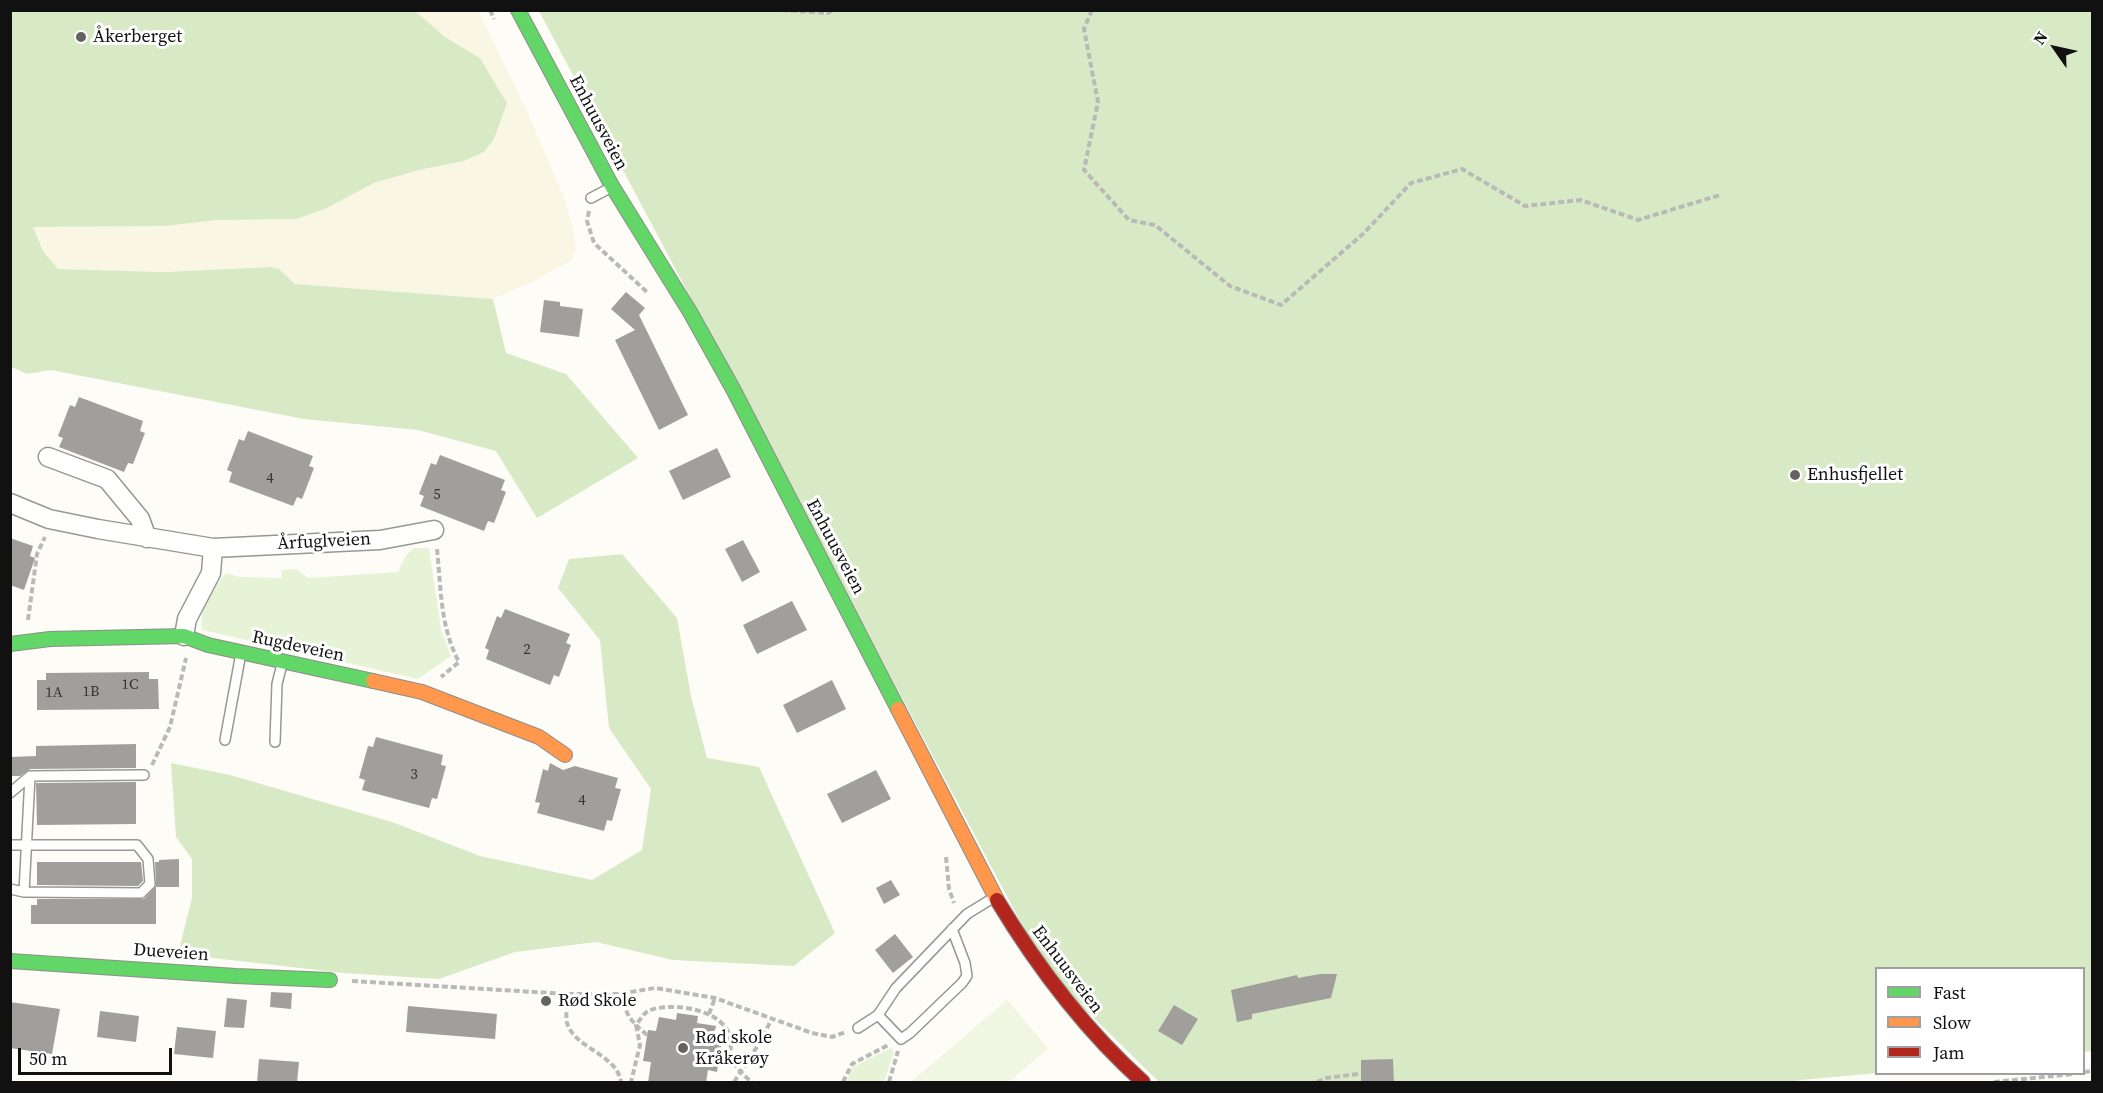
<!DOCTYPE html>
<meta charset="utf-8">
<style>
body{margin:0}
#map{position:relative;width:2103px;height:1093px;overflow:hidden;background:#fdfcf7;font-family:"Source Serif 4",serif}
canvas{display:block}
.frame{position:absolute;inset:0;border:12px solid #111;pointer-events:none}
.legend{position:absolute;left:1875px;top:967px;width:210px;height:108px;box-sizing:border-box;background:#fff;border:2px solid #a0a0a0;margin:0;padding:8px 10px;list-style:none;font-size:18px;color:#111}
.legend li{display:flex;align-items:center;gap:12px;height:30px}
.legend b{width:30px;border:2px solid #a0a0a0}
.north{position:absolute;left:2025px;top:18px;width:60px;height:60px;-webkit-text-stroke:4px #fff;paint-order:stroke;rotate:304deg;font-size:16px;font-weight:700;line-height:24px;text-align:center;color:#111}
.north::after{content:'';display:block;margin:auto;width:21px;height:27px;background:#111;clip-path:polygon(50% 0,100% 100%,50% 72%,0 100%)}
.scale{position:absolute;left:18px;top:1048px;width:154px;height:27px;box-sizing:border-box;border:3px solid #111;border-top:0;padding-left:8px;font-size:18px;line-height:21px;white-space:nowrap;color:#111;-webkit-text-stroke:4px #fff;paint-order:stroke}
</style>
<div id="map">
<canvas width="2103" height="1093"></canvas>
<div class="frame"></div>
<ul class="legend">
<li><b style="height:8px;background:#63d668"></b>Fast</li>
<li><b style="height:8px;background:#ff974d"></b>Slow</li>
<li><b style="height:8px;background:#b3261e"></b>Jam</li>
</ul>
<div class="north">N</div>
<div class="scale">50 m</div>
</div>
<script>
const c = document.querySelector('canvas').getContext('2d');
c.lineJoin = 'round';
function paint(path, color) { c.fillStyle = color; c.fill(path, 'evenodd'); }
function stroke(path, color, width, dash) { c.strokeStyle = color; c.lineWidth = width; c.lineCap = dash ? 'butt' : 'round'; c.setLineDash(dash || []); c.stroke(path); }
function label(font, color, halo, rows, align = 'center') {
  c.font = font + ' "Source Serif 4",serif'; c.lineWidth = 6; c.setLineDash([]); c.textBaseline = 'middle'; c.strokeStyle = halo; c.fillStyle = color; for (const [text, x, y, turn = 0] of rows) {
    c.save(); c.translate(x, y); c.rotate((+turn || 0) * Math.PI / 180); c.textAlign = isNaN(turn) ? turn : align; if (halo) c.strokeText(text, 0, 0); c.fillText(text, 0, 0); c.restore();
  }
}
const farmland = new Path2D(`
 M478 10 525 107 563 195 571 221 576 249 571 261 532 282 493 299 295 284 279 269 271 267 164 272 58 269 43 251 33 227 165 226 325 209 374 183 419 170 464 161 483 152 494 139 507 103 480 58 445 37 414 11Z`);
const green = new Path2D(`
 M414 548H429L441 629 451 656 418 679 202 630C199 606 212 591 226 573L239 577 282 578V570L297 569 308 578 398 572 406 555Z
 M891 1048 894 1052 884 1082H846L853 1067Z`);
const forest = new Path2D(`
 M11 10H414L445 37 480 58 507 103 494 139 484 152 464 161 419 170 374 183 325 209 296 219 218 220 165 226 33 227 43 251 58 269 164 272 271 267 279 269 295 284 493 299 506 353 566 374 638 458 537 518 496 451 418 430 304 419 51 370 27 374 11 367Z
 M539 11H2092V1051L2084 1052V968H1876V1073L1781 1082H1159L1047 972Z
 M622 554 677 618 691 696 707 758 759 767 835 933 794 966 673 960 596 942 515 952 439 979 344 973 178 954 192 898V859L176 837 171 763 230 775 392 822 480 856 592 880 642 850 651 789 609 728 600 640 558 588 569 559Z`);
const pitch = new Path2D(`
 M1007 1000 1048 1048 1009 1082H911Z`);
const building = new Path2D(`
 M626 292 645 308 639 315 688 415 659 430 615 340 635 330 611 309Z
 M544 300 560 302V306L583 309 579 337 540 332Z
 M79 397 143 421 140 431 145 433 133 464 128 463 124 472 59 447 63 438 58 436 70 405 75 407Z
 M248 431 313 456 309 466 314 468 302 499 297 497 293 506 229 482 232 472 227 470 239 439 244 441Z
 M717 448 731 477 683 500 669 471Z
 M440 455 505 480 501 490 506 492 494 523 488 521 484 531 420 506 424 496 419 494 431 463 436 465Z
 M10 538 33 546 30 556 35 558 24 590 10 585Z
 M743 540 760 572 742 582 725 549Z
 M792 601 807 630 757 654 743 625Z
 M505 609 570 634 566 643 571 645 559 677 554 675 550 685 486 659 489 650 485 648 497 616 501 618Z
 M149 672V679H158L159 709 37 710V680H46V673Z
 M832 680 846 709 797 733 783 705Z
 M376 737 443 755 441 765 446 766 437 799 432 798 429 808 362 790 365 780 359 778 368 746 373 747Z
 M136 744V768L30 769 20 776H10V757L36 756V746Z
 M550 763 563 770 575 766 618 778 615 788 621 789 612 821 607 820 604 831 537 813 540 803 535 802 543 769 548 771Z
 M876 770 891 799 842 823 827 794Z
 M136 782V824L37 825 36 783Z
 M179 859V887H156V924H31V905H37V899H144L156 886 155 862H159V860Z
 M37 862H141L143 881 138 886 37 885Z
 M891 880 900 895 884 904 876 888Z
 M895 934 913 957 893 973 875 950Z
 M1320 974H1337L1331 998 1252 1014V1019L1237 1022 1231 990 1297 975 1298 978Z
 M271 992 292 993 291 1009 270 1007Z
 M227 998 247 1000 244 1028 224 1027Z
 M10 1002 60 1009 52 1054 10 1048Z
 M1174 1005 1198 1019 1182 1045 1158 1031Z
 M408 1006 497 1014 495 1039 406 1032Z
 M100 1011 139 1016 136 1042 97 1037Z
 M677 1013 698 1016 697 1023 716 1026 713 1040 722 1041 717 1072 708 1070 706 1083H648L651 1062 643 1061 648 1030 656 1031 659 1017 676 1020Z
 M177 1027 216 1031 213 1058 174 1054Z
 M259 1059 299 1062 297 1083H257Z
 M1393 1059 1394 1083H1361V1060Z`);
const path = new Path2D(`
 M490 10 494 19
 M782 10 828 13 832 10
 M1092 10 1084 29 1098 102 1084 170 1129 220 1155 225 1230 286 1281 305 1363 234 1411 183 1462 169 1525 206 1581 200 1638 220 1720 195
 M589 211 587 221 594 243 648 293
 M437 549C441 587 440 627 459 662L441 677
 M28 620 37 554 45 537
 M152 765 170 727 186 658
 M946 857 949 889 954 903
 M352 981 568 994H619L655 988 715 998 812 1033 832 1037 846 1032
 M568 994C568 1003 565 1016 567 1023 575 1049 617 1054 621 1082
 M619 994 629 1017 636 1025 640 1045 631 1082
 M709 1014 715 998
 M647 1035 636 1025C640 1020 643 1014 648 1011 668 1002 712 1008 725 1027 732 1035 730 1044 731 1053 732 1065 743 1075 752 1082
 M718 1040 725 1027
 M2084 1072 2092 1071
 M734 1082 762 1039 772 1018
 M843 1082 852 1064 890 1044
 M889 1082 898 1051
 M1317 1082 1326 1078 1358 1074
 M1994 1082 2073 1074`);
const lane = new Path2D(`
 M591 198 610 188
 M225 740 241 653
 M275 742 277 684 282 664
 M30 776 144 775
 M10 793 30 776 24 892 10 889
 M10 845H137L148 859 150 884 141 893 24 892
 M878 1015 901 1039 910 1033 962 983 967 976 965 963 952 929
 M858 1028 878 1015 896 988 967 914 993 898`);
const street = new Path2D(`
 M48 457 107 479 140 519 147 538
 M10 503 49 519 98 529 213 548 380 540 434 530
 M184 636 187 619 211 573 213 548`);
const fast = new Path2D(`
 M518 10 612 186 690 312 733 389 898 709
 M10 644 50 639 184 636 208 645 373 681
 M10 961 236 976 330 980`);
const slow = new Path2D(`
 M373 681 422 692 539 737 565 755
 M898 709 997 900`);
const jam = new Path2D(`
 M997 900C1038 968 1084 1029 1143 1082`);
const markers = [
 [81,37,6,"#646362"],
 [1795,475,6,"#646362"],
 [546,1001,6,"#646362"],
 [683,1048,6,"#646362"]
];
const numberNames = [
 ["4",270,479],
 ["5",437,495],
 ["2",527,650],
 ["1C",130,685],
 ["1B",91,692],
 ["1A",54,693],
 ["3",414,775],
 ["4",582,801]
];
const poiNames = [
 ["Åkerberget",93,37],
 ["Enhusfjellet",1807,475],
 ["Rød Skole",558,1001],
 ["Rød skole",695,1038],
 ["Kråkerøy",695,1059]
];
const streetNames = [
 ["Enhuusveien",598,123,62],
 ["Årfuglveien",324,542,-3],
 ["Enhuusveien",835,547,62],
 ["Rugdeveien",298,647,12],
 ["Dueveien",171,953,4],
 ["Enhuusveien",1067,970,53]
];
paint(farmland, '#f9f7e4');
paint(green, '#e7f3d7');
paint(forest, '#d8eac5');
paint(pitch, '#f0f6e1');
paint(building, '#a19f9c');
stroke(lane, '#979795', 12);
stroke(street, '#979795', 21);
stroke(fast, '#8e8d8b', 16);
stroke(slow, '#8e8d8b', 16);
stroke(jam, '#8e8d8b', 16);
stroke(path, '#b9b9b8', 4, [6, 3]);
stroke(lane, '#fffffe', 9);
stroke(street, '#fffffe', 18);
stroke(fast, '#63d668', 14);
stroke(slow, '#ff974d', 14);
stroke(jam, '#b3261e', 14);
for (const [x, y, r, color] of markers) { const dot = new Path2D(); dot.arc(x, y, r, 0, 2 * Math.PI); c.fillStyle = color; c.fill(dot); stroke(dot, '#fff', 2); }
label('15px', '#353434', null, numberNames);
label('18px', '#111', '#fff', poiNames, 'left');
label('18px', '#111', '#fff', streetNames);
</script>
